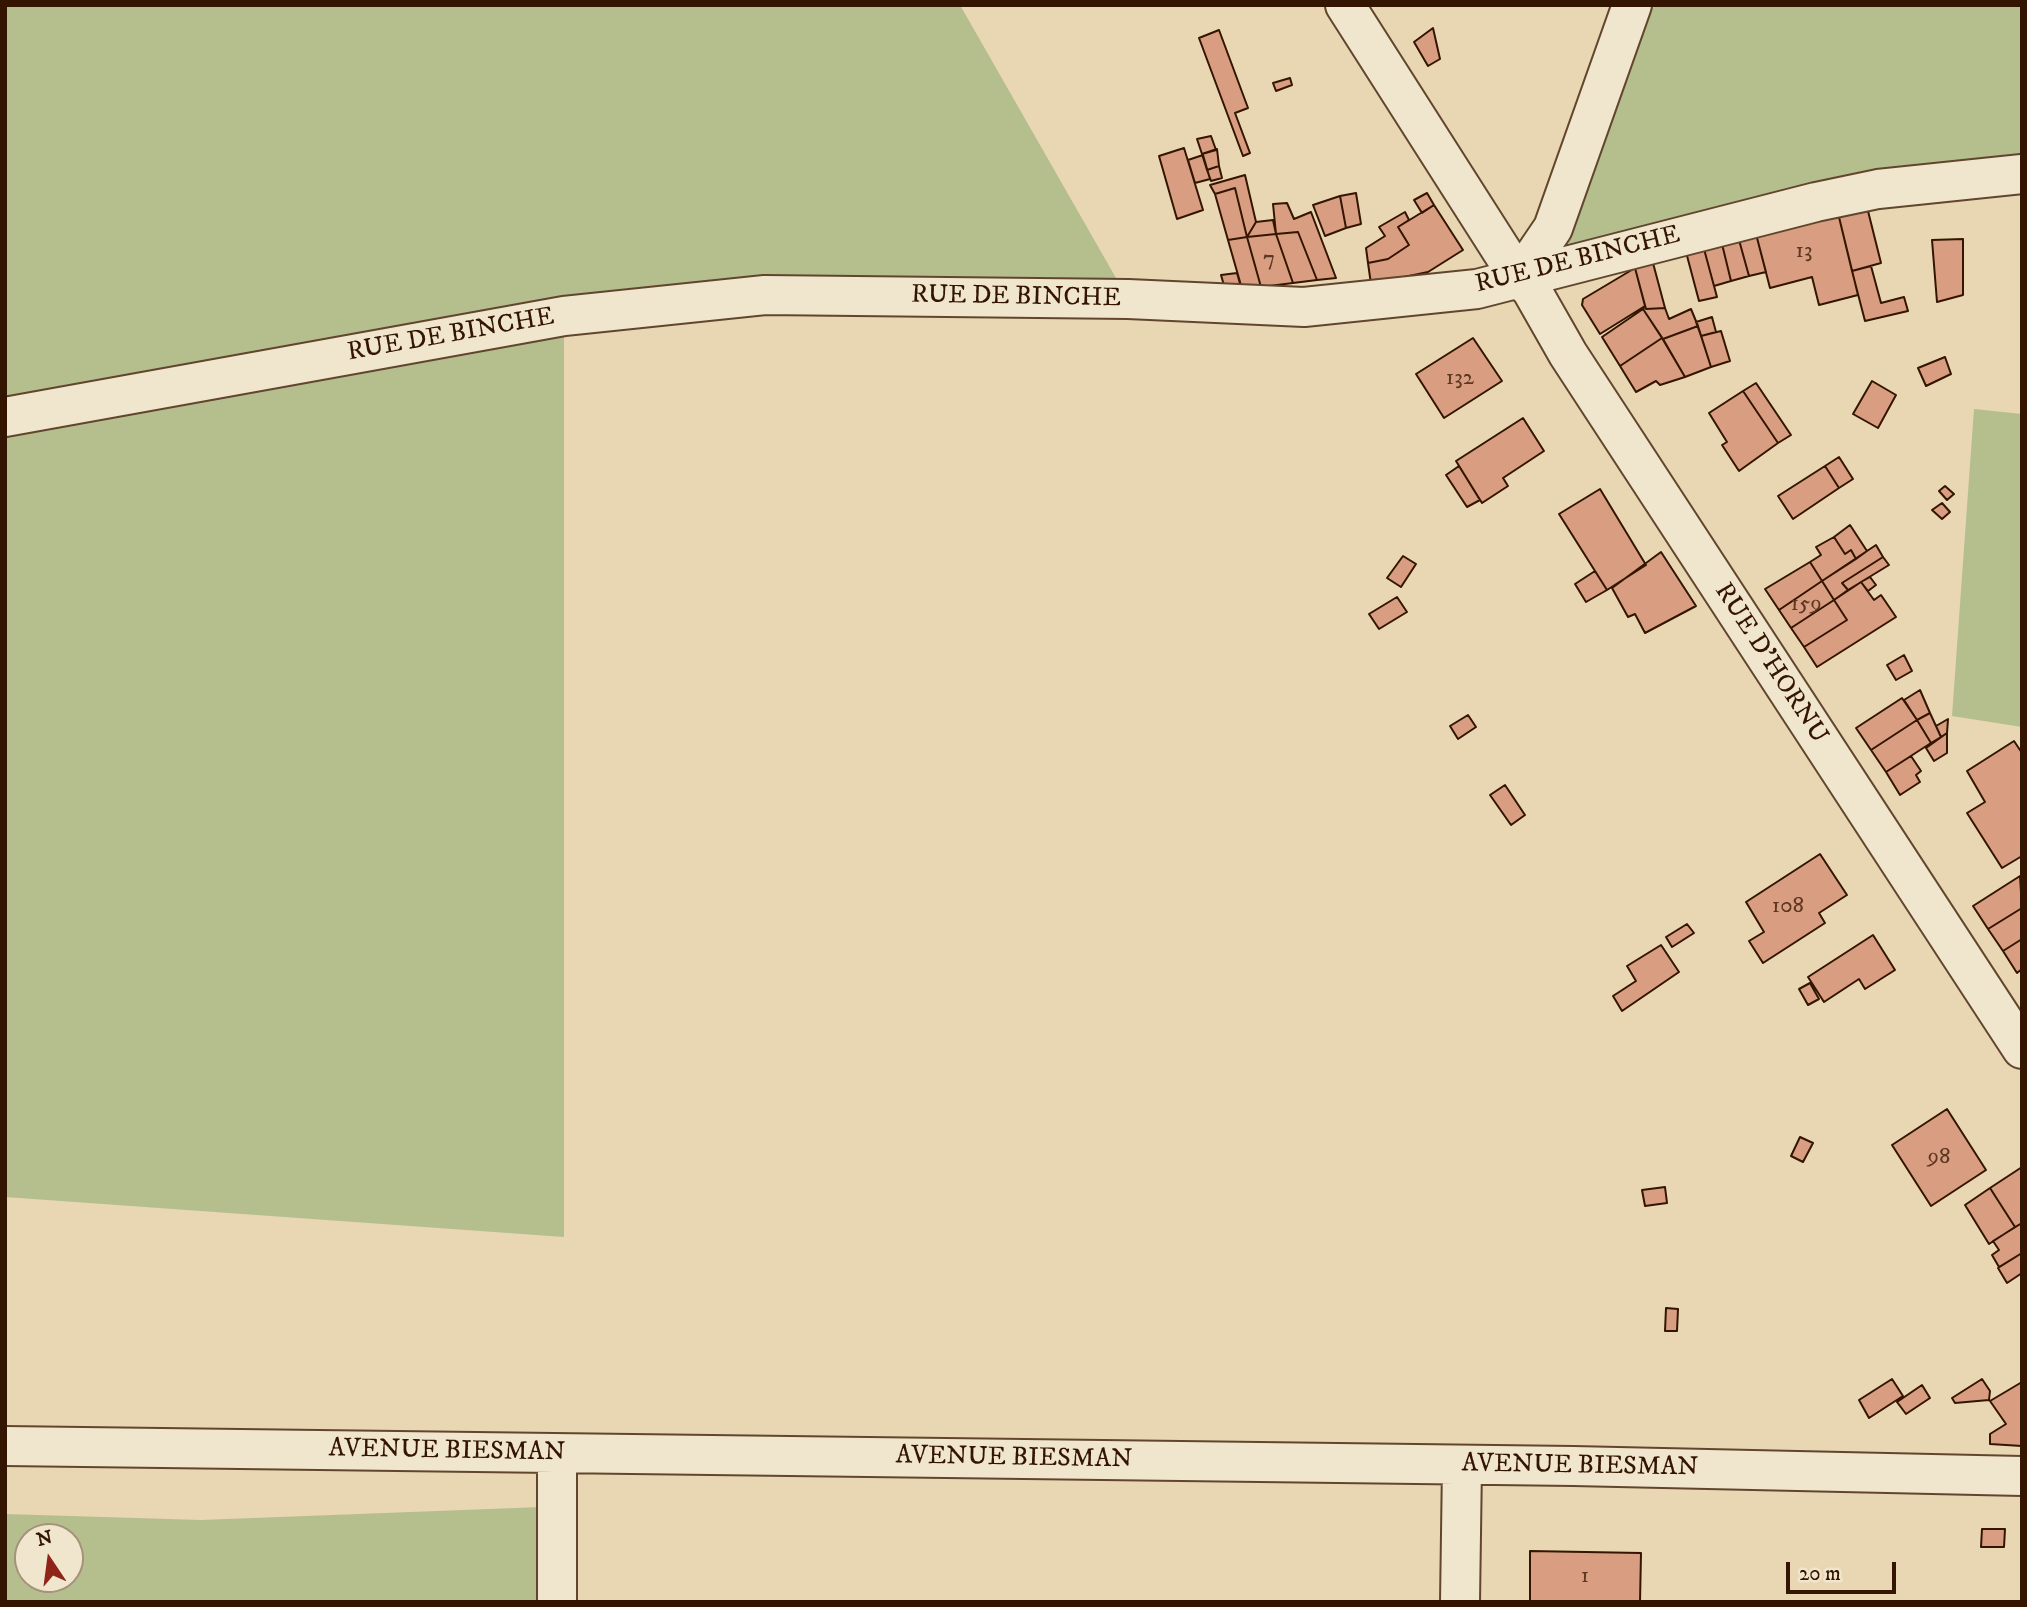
<!DOCTYPE html>
<style>
body{margin:0}
#map{position:relative;width:2027px;height:1607px;overflow:hidden;background:#e8d7b2;font-family:"IM FELL DW Pica",serif}
canvas{display:block}
.frame{position:absolute;inset:0;border:7px solid #341501;pointer-events:none}
.north{position:absolute;left:14px;top:1523px;width:70px;height:70px;box-sizing:border-box;background:#f0e5cd;border:2px solid #a5927b;border-radius:50%;rotate:347deg;font-size:19px;font-weight:700;line-height:28px;text-align:center;color:#341501}
.north::after{content:'';display:block;margin:auto;width:24px;height:32px;background:#8f2418;clip-path:polygon(50% 0,100% 100%,50% 72%,0 100%)}
.scale{position:absolute;left:1786px;top:1562px;width:110px;height:32px;box-sizing:border-box;border:4px solid #341501;border-top:0;padding-left:9px;font-size:21px;line-height:24px;white-space:nowrap;color:#341501;-webkit-text-stroke:5px #f0e5cd;paint-order:stroke}
</style>
<div id="map">
<canvas width="2027" height="1607"></canvas>
<div class="frame"></div>
<div class="north">N</div>
<div class="scale">20 m</div>
</div>
<script>
const c = document.querySelector('canvas').getContext('2d');
c.lineJoin = 'round';
function paint(path, color) { c.fillStyle = color; c.fill(path, 'evenodd'); }
function stroke(path, color, width, dash) { c.strokeStyle = color; c.lineWidth = width; c.lineCap = dash ? 'butt' : 'round'; c.setLineDash(dash || []); c.stroke(path); }
function label(font, color, halo, rows, align = 'center') {
  c.font = font + ' "IM FELL DW Pica",serif'; c.lineWidth = 5; c.setLineDash([]); c.textBaseline = 'middle'; c.strokeStyle = halo; c.fillStyle = color; for (const [text, x, y, turn = 0] of rows) {
    c.save(); c.translate(x, y); c.rotate((+turn || 0) * Math.PI / 180); c.textAlign = isNaN(turn) ? turn : align; if (halo) c.strokeText(text, 0, 0); c.fillText(text, 0, 0); c.restore();
  }
}
const green = new Path2D(`
 M5 5H960L1128 299 564 316V1237L5 1197Z
 M1632 5H2022V174L1519 278Z
 M1974 409 2022 414V727L1952 716Z
 M542 1507 543 1602H5V1514L201 1520ZM28 1537H70V1579H28Z`);
const building = new Path2D(`
 M1433 28 1440 59 1428 66 1414 42Z
 M1219 30 1248 108 1235 113 1250 153 1243 156 1199 38Z
 M1290 78 1292 85 1276 91 1273 83Z
 M1211 136 1216 150 1202 154 1197 139Z
 M1184 148 1203 210 1177 219 1159 156Z
 M1217 149 1219 166 1207 170 1202 154Z
 M1203 155 1210 179 1195 183 1188 160Z
 M1219 166 1222 178 1211 181 1207 170Z
 M1245 175 1256 222 1247 237 1235 188 1215 194 1210 185Z
 M1235 188 1247 237 1228 240 1215 194Z
 M1356 193 1361 224 1346 228 1340 196Z
 M1427 193 1434 205 1422 213 1414 200Z
 M1340 196 1346 228 1325 236 1313 205Z
 M1287 203 1294 219 1311 212 1336 278 1317 280 1298 232 1276 234 1273 204Z
 M1434 205 1463 250 1428 272 1371 284 1368 263 1388 259 1409 245 1398 227Z
 M1867 207 1881 263 1852 271 1838 213Z
 M1405 212 1409 220 1398 227 1409 245 1388 259 1368 263 1366 248 1385 236 1379 227Z
 M1838 213 1858 295 1819 305 1812 277 1770 288 1756 234Z
 M1273 220 1276 234 1247 237 1256 222Z
 M1298 232 1317 280 1293 283 1276 234Z
 M1276 234 1293 283 1261 287 1247 237Z
 M1756 234 1766 272 1749 276 1739 240Z
 M1247 237 1261 287 1242 289 1228 240Z
 M1963 239V295L1937 302 1932 240Z
 M1739 240 1749 276 1731 281 1722 244Z
 M1722 244 1731 281 1714 286 1704 249Z
 M1704 249 1717 297 1699 301 1686 252Z
 M1653 263 1665 308 1646 309 1635 268Z
 M1871 266 1881 303 1904 297 1908 311 1865 321 1852 271Z
 M1635 268 1645 306 1600 334 1582 305 1583 299Z
 M1237 273 1241 287 1225 289 1221 275Z
 M1645 306 1646 309 1665 308 1669 319 1691 309 1698 326 1663 339 1643 309Z
 M1643 309 1662 338 1620 366 1602 337Z
 M1712 317 1716 332 1701 336 1696 322Z
 M1698 326 1711 367 1685 377 1663 339Z
 M1721 331 1730 361 1711 367 1701 336Z
 M1473 338 1502 381 1444 418 1416 374Z
 M1662 338 1685 377 1660 385 1656 381 1636 392 1620 366Z
 M1945 357 1951 374 1926 386 1918 368Z
 M1872 381 1896 395 1878 428 1853 414Z
 M1756 383 1791 435 1778 443 1743 391Z
 M1743 391 1778 443 1739 471 1722 445 1727 442 1709 413Z
 M1523 418 1544 451 1503 478 1508 486 1482 503 1456 461Z
 M1839 457 1853 479 1839 488 1825 466Z
 M1459 466 1480 500 1467 507 1446 475Z
 M1825 466 1839 488 1793 519 1778 496Z
 M1945 486 1954 494 1947 500 1939 491Z
 M1600 489 1646 565 1607 590 1559 514Z
 M1942 503 1950 512 1942 519 1932 510Z
 M1850 525 1867 551 1856 559 1851 550 1845 554 1834 537Z
 M1834 537 1845 554 1851 550 1856 559 1822 581 1810 562 1821 555 1816 547Z
 M1876 545 1883 557 1842 583 1848 590 1834 600 1822 581Z
 M1661 552 1696 606 1645 633 1635 614 1628 617 1612 588Z
 M1403 556 1416 564 1401 587 1387 578Z
 M1883 557 1889 565 1848 590 1842 583Z
 M1810 562 1822 581 1779 610 1765 589Z
 M1595 571 1607 590 1586 602 1575 584Z
 M1870 577 1876 585 1868 591 1861 582Z
 M1822 581 1834 600 1791 628 1779 610Z
 M1861 582 1874 600 1881 595 1896 617 1817 667 1804 647 1847 620 1834 600Z
 M1397 597 1407 612 1379 629 1369 614Z
 M1834 600 1847 620 1804 647 1791 628Z
 M1904 655 1912 671 1896 680 1887 665Z
 M1920 690 1930 713 1917 720 1904 700Z
 M1902 698 1917 720 1871 750 1856 728Z
 M1930 713 1941 737 1931 743 1917 720Z
 M1468 715 1476 727 1458 739 1450 726Z
 M1948 719 1947 733 1941 737 1936 726Z
 M1917 720 1931 743 1886 772 1871 750Z
 M1947 733V753L1934 761 1926 748Z
 M2014 741 2022 753V856L2002 868 1967 813 1985 802 1967 771Z
 M1911 756 1921 771 1916 775 1920 782 1900 795 1886 772Z
 M1505 785 1525 815 1511 825 1490 795Z
 M1820 854 1847 895 1819 913 1825 923 1763 963 1749 941 1764 932 1746 902Z
 M2020 876 2022 908 1988 929 1973 906Z
 M2022 908V939L2003 951 1988 929Z
 M1687 924 1694 933 1672 947 1666 937Z
 M1873 935 1895 970 1865 989 1859 979 1824 1002 1808 977Z
 M2022 939V969L2017 973 2003 951Z
 M1661 945 1679 972 1622 1011 1613 996 1636 981 1627 966Z
 M1810 983 1819 999 1808 1005 1799 989Z
 M1947 1109 1986 1170 1931 1206 1892 1145Z
 M1800 1137 1813 1143 1803 1162 1791 1156Z
 M2022 1167V1223L2015 1227 1990 1188Z
 M1665 1187 1667 1203 1645 1206 1642 1190Z
 M1990 1188 2015 1227 1989 1244 1965 1205Z
 M2022 1223V1253L1999 1267 1992 1255 1999 1250 1993 1241Z
 M2022 1253V1273L2007 1283 1998 1268Z
 M1666 1308 1678 1309 1677 1331H1665Z
 M1892 1379 1903 1396 1869 1418 1859 1400Z
 M1982 1379 1990 1391 1989 1400 1955 1403 1952 1398Z
 M2022 1382V1446L1990 1444V1434L2006 1424 1990 1401Z
 M1922 1385 1930 1398 1906 1414 1897 1402Z
 M1982 1529H2005L2004 1547H1981Z
 M1530 1551 1641 1553 1640 1602H1530Z`);
const minor = new Path2D(`
 M1345 5 1519 278 1531 289 1568 354 2022 1049
 M1519 278 1553 228 1632 5
 M5 417 564 316 765 295 1128 299 1304 307 1477 289 1816 202 1878 189 2022 174
 M5 1446 1573 1466 2022 1476
 M557 1454V1602
 M1460 1602 1462 1465`);
const numberNames = [
 ["13",1804,252],
 ["7",1269,260],
 ["132",1460,379],
 ["159",1806,605],
 ["108",1788,907],
 ["98",1939,1158],
 ["1",1585,1577]
];
const streetNames = [
 ["RUE DE BINCHE",1578,261,-14],
 ["RUE DE BINCHE",1016,298,1],
 ["RUE DE BINCHE",451,336,-10],
 ["RUE D'HORNU",1770,664,57],
 ["AVENUE BIESMAN",447,1452,1],
 ["AVENUE BIESMAN",1014,1459,1],
 ["AVENUE BIESMAN",1580,1467,1]
];
paint(green, '#b5be8d');
paint(building, '#d99e81');
stroke(building, '#341501', 2);
stroke(minor, '#61462d', 42);
stroke(minor, '#f0e5cd', 38);
label('23px', '#5d3721', null, numberNames);
label('26px', '#341501', '#f0e5cd', streetNames);
</script>
